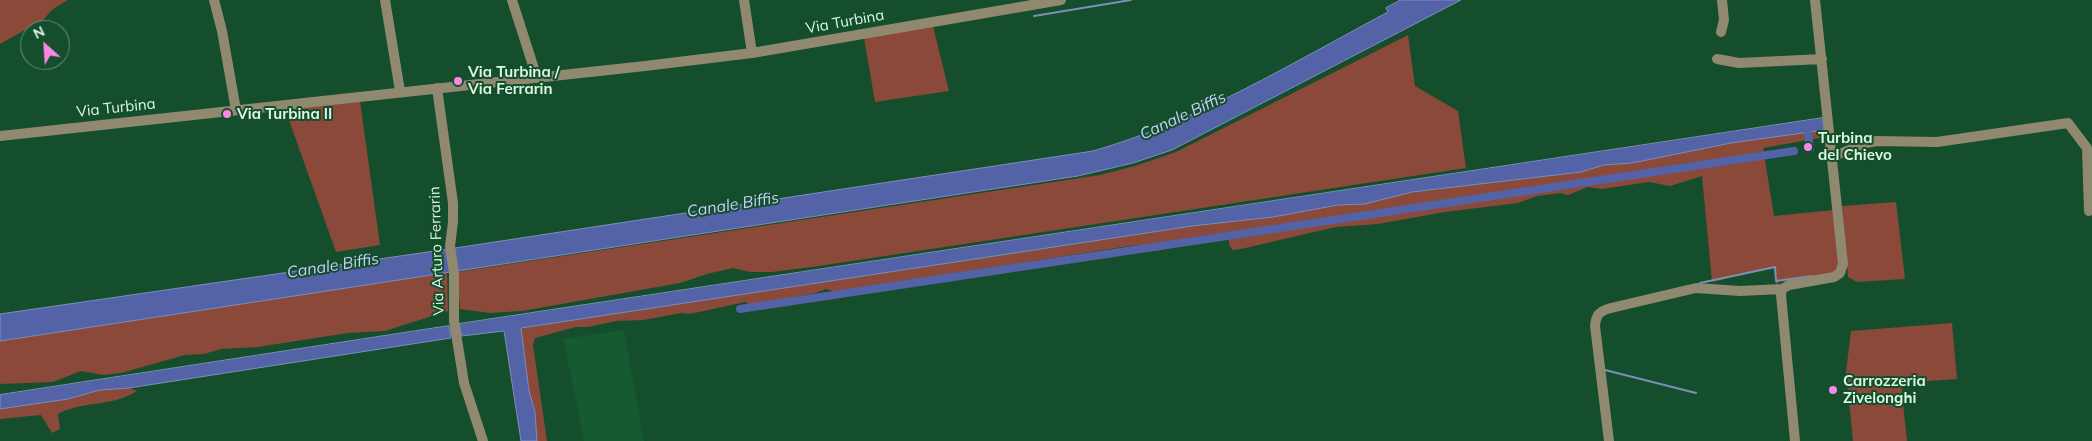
<!DOCTYPE html>
<style>
body{margin:0}
#map{position:relative;width:2092px;height:441px;overflow:hidden;background:#144e2c;font-family:Mulish,sans-serif}
canvas{display:block}
.north{position:absolute;left:20px;top:20px;width:50px;height:50px;box-sizing:border-box;background:#144e2c;border:1px solid #649275;border-radius:50%;rotate:334deg;font-size:14px;font-weight:700;line-height:20px;text-align:center;color:#dbf8e2}
.north::after{content:'';display:block;margin:auto;width:18px;height:22px;background:#fa87e8;clip-path:polygon(50% 0,100% 100%,50% 72%,0 100%)}
</style>
<div id="map">
<canvas width="2092" height="441"></canvas>
<div class="north">N</div>
</div>
<script>
const c = document.querySelector('canvas').getContext('2d');
c.lineJoin = 'round';
function paint(path, color) { c.fillStyle = color; c.fill(path, 'evenodd'); }
function stroke(path, color, width, dash) { c.strokeStyle = color; c.lineWidth = width; c.lineCap = dash ? 'butt' : 'round'; c.setLineDash(dash || []); c.stroke(path); }
function label(font, color, halo, rows, align = 'center') {
  c.font = font + ' Mulish,sans-serif'; c.lineWidth = 4; c.setLineDash([]); c.textBaseline = 'middle'; c.strokeStyle = halo; c.fillStyle = color; for (const [text, x, y, turn = 0] of rows) {
    c.save(); c.translate(x, y); c.rotate((+turn || 0) * Math.PI / 180); c.textAlign = isNaN(turn) ? turn : align; if (halo) c.strokeText(text, 0, 0); c.fillText(text, 0, 0); c.restore();
  }
}
const built = new Path2D(`
 M624 330 644 441H584L563 339Z`);
const green = new Path2D(`
 M0 0H68L53 9 43 20 0 44Z
 M933 26 949 91 875 102 864 38Z
 M1408 35 1415 86 1458 111 1466 168 819 266 772 272H750L733 268 707 274 680 283 522 311 490 313 460 309 457 272 1100 175 1135 166 1176 152Z
 M360 101 380 245 336 252 285 109Z
 M1824 130 1825 137 1763 148 1774 216 1834 210 1840 264 1834 273 1780 281 1776 285 1774 267 1712 282 1702 176 1670 186 1649 182 1602 189 1588 187 1568 195 1560 193 1537 196 1518 203 1445 212 1378 224 1336 227 1241 249 1233 250 1229 245V239L1235 237H1244L1248 232 1243 230 1175 240 1176 242 1168 247 1164 246 1159 251 1139 245 1129 246 836 292 826 289 816 293 751 305 745 302 690 314 681 313 644 320 616 321 588 327H576L535 338 533 345 547 441H537L535 412 529 392 521 328 1192 226 1273 217 1338 205 1365 204 1412 192 1581 172 1604 165 1632 163 1731 143Z
 M1896 202 1905 279 1857 282 1848 277 1842 206Z
 M447 272 448 311 385 331 348 333 258 347 221 349 204 354 185 355 121 373 104 375 81 371 53 382 0 384V341Z
 M1952 323 1957 379 1901 383 1907 441H1853L1846 372 1851 331Z
 M129 388 137 391C110 408 83 400 58 414L60 429 52 433 41 415 0 419V409L68 399 100 390Z`);
const water = new Path2D(`
 M1401 0H1461L1172 150 1133 163 1078 176 0 341V314L455 248 1093 151C1198 121 1292 63 1388 12L1386 8Z
 M1823 118 1824 130 1731 143 1632 163 1604 165 1581 172 1412 192 1365 204 1338 205 1273 217 1192 226 521 328 529 391 535 412 537 441H521L504 331 462 336 459 324Z
 M449 326 451 338 129 388 100 390 68 399 0 409V395Z`);
const stream = new Path2D(`
 M1034 16 1131 0
 M1700 283 1775 267 1776 281 1812 276
 M1605 370 1696 393`);
const canal = new Path2D(`
 M1804 127H1807L1810 148
 M740 309 1794 151`);
const minor = new Path2D(`
 M214 0 222 31 236 110
 M385 0 400 91
 M512 0 537 78
 M744 0 752 53
 M1721 32 1724 20 1722 0
 M1717 59 1739 63 1822 59
 M437 88 453 203V222L450 246 454 273V321L464 383 483 441
 M0 136 645 66 752 53 1061 0
 M1832 157 1866 143 1877 141 1937 142 2068 123 2087 148 2089 211
 M1609 441 1595 326C1596 315 1599 311 1611 308L1696 288 1740 291 1782 289
 M1795 441 1781 295 1782 289 1789 285 1834 277 1840 273 1843 264 1815 0`);
const markers = [
 [458,81,5,"#fa87e8"],
 [227,114,5,"#fa87e8"],
 [1808,147,5,"#fa87e8"],
 [1833,390,5,"#fa87e8"]
];
const streetNames = [
 ["Via Turbina",845,22,-10],
 ["Via Turbina",116,108,-6],
 ["Via Arturo Ferrarin",437,251,-92]
];
const poiNames = [
 ["Via Turbina /",468,72],
 ["Via Ferrarin",468,89],
 ["Via Turbina II",237,114],
 ["Turbina",1818,138],
 ["del Chievo",1818,155],
 ["Carrozzeria",1843,381],
 ["Zivelonghi",1843,398]
];
const waterNames = [
 ["Canale Biffis",1183,116,-25],
 ["Canale Biffis",733,205,-9],
 ["Canale Biffis",333,266,-9]
];
paint(built, '#165a32');
paint(green, '#8b493a');
paint(water, '#5462a8');
stroke(water, '#7c8fb9', 1);
stroke(stream, '#7c8fb9', 2);
stroke(canal, '#5462a8', 8);
stroke(minor, '#90886f', 10);
for (const [x, y, r, color] of markers) { const dot = new Path2D(); dot.arc(x, y, r, 0, 2 * Math.PI); c.fillStyle = color; c.fill(dot); stroke(dot, '#144e2c', 2); }
label('15px', '#dbf8e2', '#144e2c', streetNames);
label('bold 15px', '#dbf8e2', '#144e2c', poiNames, 'left');
label('italic 16px', '#c5d0f8', '#144e2c', waterNames);
</script>
